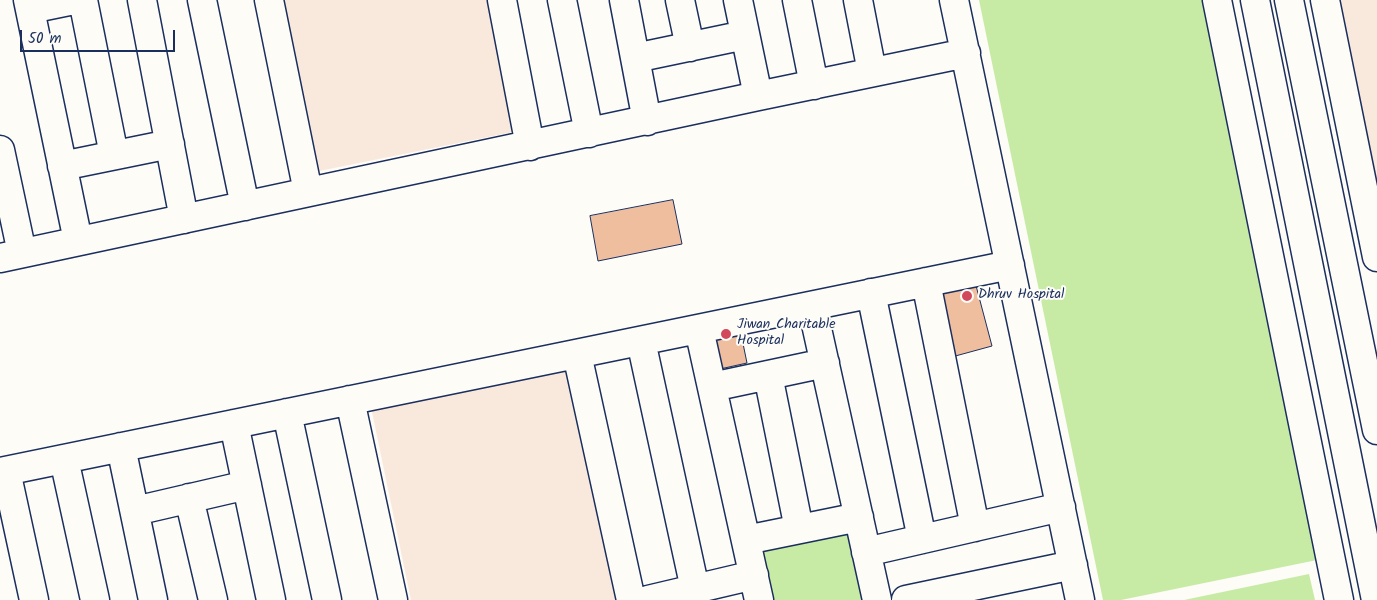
<!DOCTYPE html>
<style>
body{margin:0}
#map{position:relative;width:1377px;height:600px;overflow:hidden;background:#fdfcf7;font-family:Kalam,sans-serif}
canvas{display:block}
.scale{position:absolute;left:20px;top:30px;width:155px;height:22px;box-sizing:border-box;border:2px solid #1b2f5e;border-top:0;padding-left:6px;font-size:15px;line-height:18px;white-space:nowrap;color:#1b2f5e;-webkit-text-stroke:4px #fdfcf7;paint-order:stroke}
</style>
<div id="map">
<canvas width="1377" height="600"></canvas>
<div class="scale">50 m</div>
</div>
<script>
const c = document.querySelector('canvas').getContext('2d');
c.lineJoin = 'round';
function paint(path, color) { c.fillStyle = color; c.fill(path, 'evenodd'); }
function stroke(path, color, width, dash) { c.strokeStyle = color; c.lineWidth = width; c.lineCap = dash ? 'butt' : 'round'; c.setLineDash(dash || []); c.stroke(path); }
function label(font, color, halo, rows, align = 'center') {
  c.font = font + ' Kalam,sans-serif'; c.lineWidth = 4; c.setLineDash([]); c.textBaseline = 'middle'; c.strokeStyle = halo; c.fillStyle = color; for (const [text, x, y, turn = 0] of rows) {
    c.save(); c.translate(x, y); c.rotate((+turn || 0) * Math.PI / 180); c.textAlign = isNaN(turn) ? turn : align; if (halo) c.strokeText(text, 0, 0); c.fillText(text, 0, 0); c.restore();
  }
}
const built = new Path2D(`
 M284 0H497L523 130 319 171Z
 M1332 0H1377V221Z
 M572 365 621 600H411L371 407Z`);
const green = new Path2D(`
 M979 0H1202L1317 560 1121 600H1103Z
 M855 528 870 600H772L761 547Z
 M1309 574 1315 600H1184Z`);
const building = new Path2D(`
 M673 200 682 244 598 261 590 216Z
 M974 278 992 346 948 358 930 290Z
 M739 324 747 363 720 369 712 330Z`);
const minor = new Path2D(`
 M28 0 78 241
 M83 0 114 155
 M142 0 184 219
 M202 0 245 206
 M269 0 308 192
 M502 0 530 146
 M562 0 589 133
 M624 0 647 121
 M680 0 690 47
 M738 0 758 96
 M797 0 814 85
 M858 0 872 72
 M954 0 1080 600
 M1217 0 1339 600
 M1255 0 1376 600
 M1289 0 1377 430
 M1325 0 1377 257
 M30 9 74 0
 M635 58 745 35
 M0 150 22 253
 M62 166 170 144
 M0 258 758 96 966 53
 M926 282 975 527
 M871 293 922 539
 M812 306 877 600
 M699 329 759 600
 M641 341 695 589
 M577 354 631 600
 M768 375 799 529
 M712 387 825 363
 M350 400 393 600
 M287 413 327 600
 M234 424 271 600
 M121 447 153 600
 M64 459 95 600
 M6 471 34 600
 M0 472 1010 265
 M189 498 213 600
 M135 511 247 485
 M746 540 859 517
 M866 552 1061 507
 M648 600 754 575
 M906 600 1073 565`);
const markers = [
 [967,296,6,"#d1495b"],
 [726,334,6,"#d1495b"]
];
const poiNames = [
 ["Dhruv Hospital",978,296],
 ["Jiwan Charitable",737,326],
 ["Hospital",737,342]
];
paint(built, '#f9e9dd');
paint(green, '#c7eba5');
paint(building, '#efbe9f');
stroke(building, '#1b2f5e', 1);
stroke(minor, '#1b2f5e', 31);
stroke(minor, '#fdfcf7', 28);
for (const [x, y, r, color] of markers) { const dot = new Path2D(); dot.arc(x, y, r, 0, 2 * Math.PI); c.fillStyle = color; c.fill(dot); stroke(dot, '#fdfcf7', 2); }
label('14px', '#1b2f5e', '#fdfcf7', poiNames, 'left');
</script>
